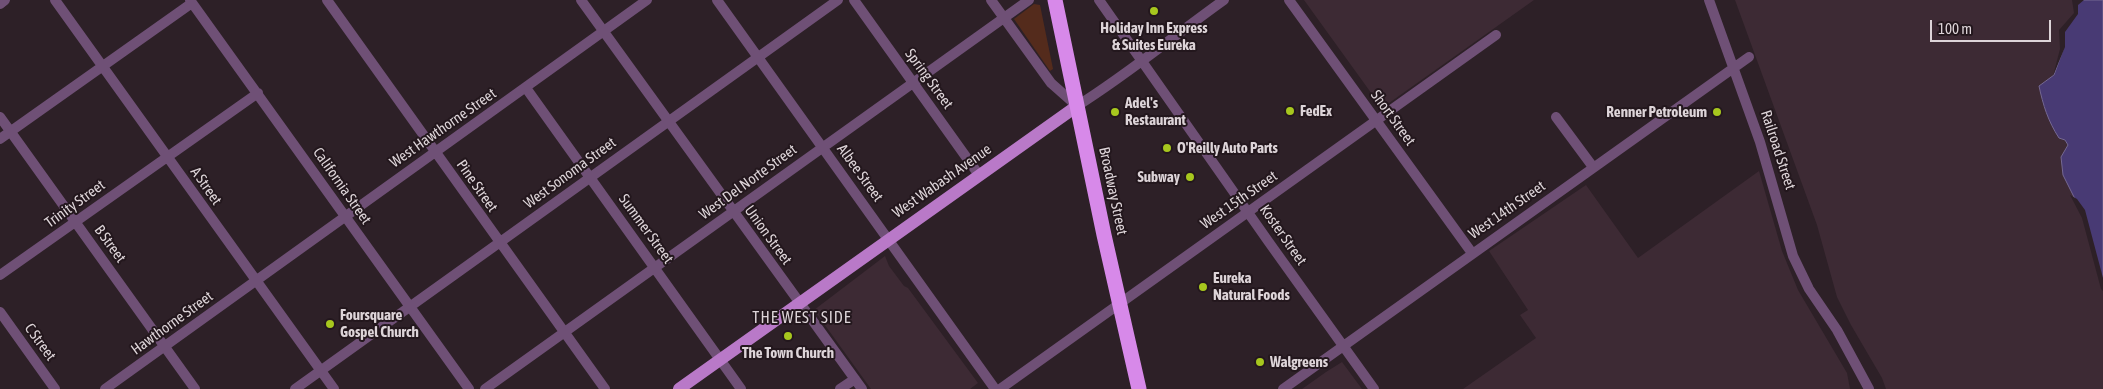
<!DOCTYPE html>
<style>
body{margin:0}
#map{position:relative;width:2103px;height:389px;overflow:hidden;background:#2d2027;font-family:"Asap Condensed",sans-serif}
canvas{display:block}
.scale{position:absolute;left:1930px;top:20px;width:121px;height:22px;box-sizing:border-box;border:2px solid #ddd4d8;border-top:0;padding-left:6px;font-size:15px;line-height:18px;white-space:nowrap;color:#ddd4d8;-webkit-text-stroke:4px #23171d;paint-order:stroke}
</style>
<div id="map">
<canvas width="2103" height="389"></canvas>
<div class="scale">100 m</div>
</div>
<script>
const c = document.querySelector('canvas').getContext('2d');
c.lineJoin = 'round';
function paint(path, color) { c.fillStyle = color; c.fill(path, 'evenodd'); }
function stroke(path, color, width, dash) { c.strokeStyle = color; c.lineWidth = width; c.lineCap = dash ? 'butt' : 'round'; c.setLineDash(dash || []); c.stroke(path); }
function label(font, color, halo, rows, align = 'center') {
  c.font = font + ' "Asap Condensed",sans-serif'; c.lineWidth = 4; c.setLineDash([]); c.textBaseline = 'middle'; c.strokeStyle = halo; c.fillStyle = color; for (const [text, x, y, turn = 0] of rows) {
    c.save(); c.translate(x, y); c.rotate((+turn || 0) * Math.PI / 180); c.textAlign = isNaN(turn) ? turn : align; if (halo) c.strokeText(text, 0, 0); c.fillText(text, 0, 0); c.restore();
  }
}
const built = new Path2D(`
 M1304 0H1534L1382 108Z
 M1735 0H2075L2077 13 2054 75 2039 87 2043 105 2068 146 2061 157 2084 217 2103 288V389H1886L1882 378 1851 325 1837 297 1817 225Z
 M1759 171 1782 251 1798 290 1847 373 1850 389H1463L1536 338 1520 315 1528 310 1489 251 1586 185 1638 258Z
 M885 256 889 266 904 286 908 288 978 383 970 389H871L814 310Z
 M1342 362 1362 389H1302L1326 372Z`);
const green = new Path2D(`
 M1034 4 1040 5 1053 69 1050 71 1014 19Z`);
const water = new Path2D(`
 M2075 0H2103V288L2084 217 2063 175 2061 157 2068 145 2065 140 2059 138C2048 121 2043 105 2039 86L2054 75 2063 50 2062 30 2077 13Z`);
const pier = new Path2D(`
 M2072 0H2084L2078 5V14L2065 32V47L2053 76 2060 49 2059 30 2074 13Z
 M2070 195 2077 199 2085 210 2103 278V291L2101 289 2082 218Z`);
const minor = new Path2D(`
 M55 0 334 389
 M190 0 469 389
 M327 0 605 389
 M581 0 862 389
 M717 0 995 389
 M854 0 979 175
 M991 0 1051 83 1077 106C1128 74 1175 35 1224 0
 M1099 0 1268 241 1374 389
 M1289 0 1472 253
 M1709 0 1760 142 1793 256 1809 289 1837 330 1869 389
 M0 4 5 0
 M526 88 741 389
 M0 117 195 389
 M1556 117 1593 167
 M0 139 192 3
 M0 275 258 93
 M0 312 55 389
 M105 389 647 0
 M295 389 838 0
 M485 389 1029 0
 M840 389 855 379
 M1000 389 1496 35
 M1283 389 1749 57`);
const major = new Path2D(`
 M679 389 1077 106`);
const highway = new Path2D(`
 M1055 0 1104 235 1139 389`);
const markers = [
 [1154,11,5,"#a7c71e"],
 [1290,111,5,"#a7c71e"],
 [1115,112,5,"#a7c71e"],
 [1717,112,5,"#a7c71e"],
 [1167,148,5,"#a7c71e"],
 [1190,177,5,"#a7c71e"],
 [1203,287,5,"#a7c71e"],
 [330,324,5,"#a7c71e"],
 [788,336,5,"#a7c71e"],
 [1260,362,5,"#a7c71e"]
];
const poiNames = [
 ["Holiday Inn Express",1154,28,"center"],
 ["& Suites Eureka",1154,45,"center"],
 ["Adel's",1125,103],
 ["Restaurant",1125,120],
 ["FedEx",1300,111],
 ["Renner Petroleum",1707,112,"right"],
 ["O'Reilly Auto Parts",1177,148],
 ["Subway",1180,177,"right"],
 ["Eureka",1213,278],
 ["Natural Foods",1213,295],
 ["Foursquare",340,315],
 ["Gospel Church",340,332],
 ["The Town Church",788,353,"center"],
 ["Walgreens",1270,362]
];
const streetNames = [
 ["Spring Street",929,79,54],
 ["Short Street",1393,118,54],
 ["West Hawthorne Street",443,128,-35],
 ["Railroad Street",1778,150,72],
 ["West Sonoma Street",570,173,-36],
 ["Albee Street",860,173,54],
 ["West Wabash Avenue",942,181,-35],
 ["West Del Norte Street",748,182,-36],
 ["A Street",206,186,55],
 ["California Street",342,186,55],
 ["Pine Street",477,186,55],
 ["Broadway Street",1113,191,78],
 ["West 15th Street",1239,200,-35],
 ["Trinity Street",75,204,-36],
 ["West 14th Street",1507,210,-35],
 ["Summer Street",646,229,54],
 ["Union Street",768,235,54],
 ["Koster Street",1283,235,55],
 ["B Street",110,244,54],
 ["Hawthorne Street",172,323,-36],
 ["C Street",40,342,54]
];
const neighbourhoodNames = [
 ["THE WEST SIDE",802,318]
];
paint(built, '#3d2a34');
paint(green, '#542b1c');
paint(water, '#483a74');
stroke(water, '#756892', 1);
paint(pier, '#2d2027');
stroke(minor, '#6f5076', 10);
stroke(major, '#b979c8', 12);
stroke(highway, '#d789e9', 15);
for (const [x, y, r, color] of markers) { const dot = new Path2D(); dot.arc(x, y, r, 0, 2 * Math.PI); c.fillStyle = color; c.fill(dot); stroke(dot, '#23171d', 2); }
label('bold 15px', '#ddd4d8', '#23171d', poiNames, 'left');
label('15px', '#ddd4d8', '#23171d', streetNames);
c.letterSpacing = '1px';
label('16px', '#ddd4d8', '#23171d', neighbourhoodNames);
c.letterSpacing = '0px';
</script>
